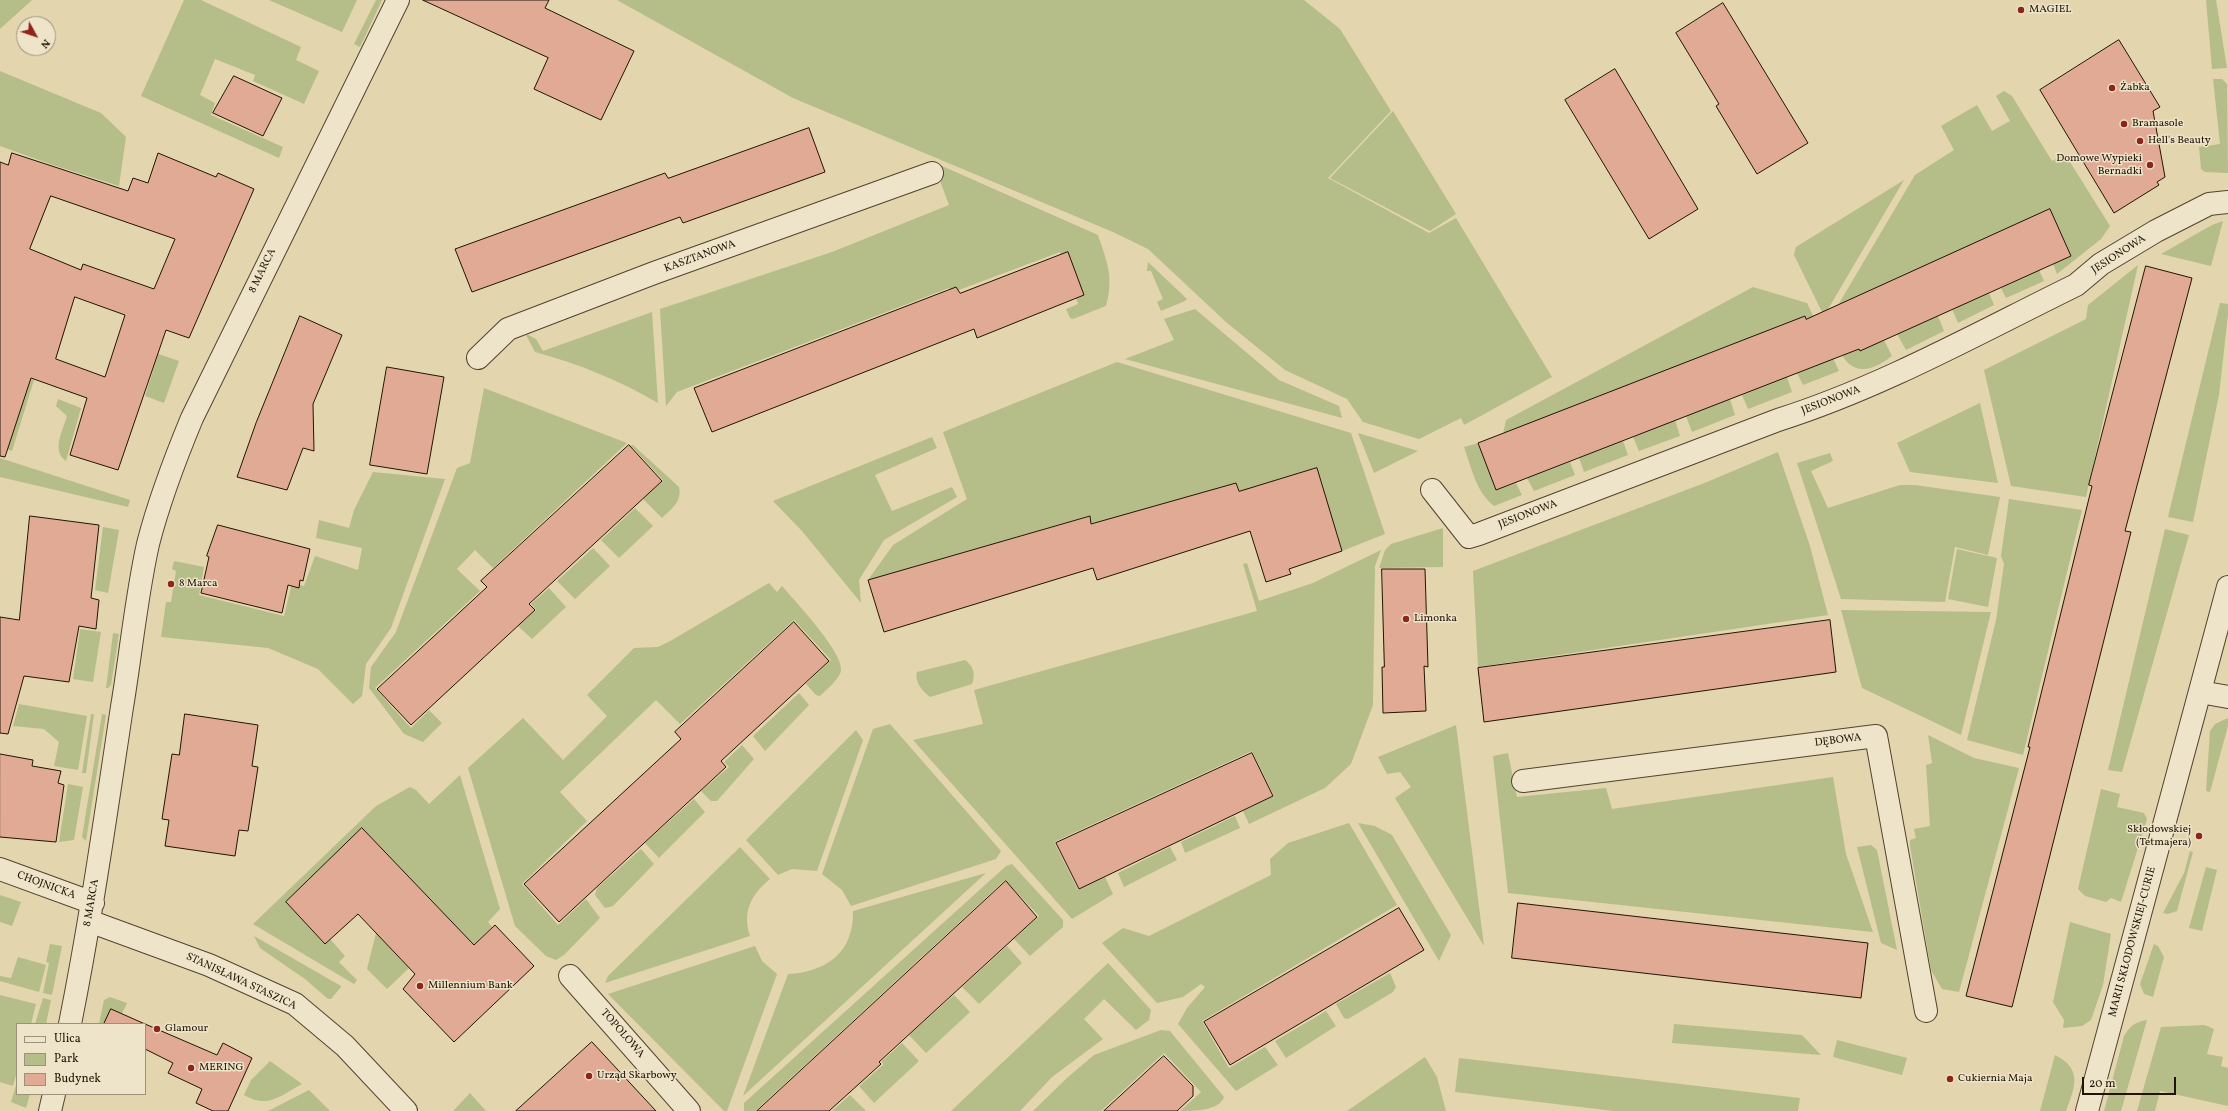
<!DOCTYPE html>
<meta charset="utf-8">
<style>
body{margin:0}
#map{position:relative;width:2228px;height:1111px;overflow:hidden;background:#e3d5ad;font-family:Vollkorn,serif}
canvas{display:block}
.legend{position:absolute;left:16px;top:1023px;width:130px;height:72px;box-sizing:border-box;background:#ede4ca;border:1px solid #9c917b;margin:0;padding:5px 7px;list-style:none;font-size:12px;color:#221404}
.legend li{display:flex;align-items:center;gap:8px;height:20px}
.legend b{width:20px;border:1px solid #9c917b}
.north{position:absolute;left:16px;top:16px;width:40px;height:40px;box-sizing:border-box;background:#ede4ca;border:1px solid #9c917b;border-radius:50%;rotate:130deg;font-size:11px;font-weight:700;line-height:16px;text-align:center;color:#221404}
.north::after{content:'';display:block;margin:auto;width:14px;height:18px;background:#8f2418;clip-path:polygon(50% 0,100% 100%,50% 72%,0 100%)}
.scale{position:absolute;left:2082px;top:1077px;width:94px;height:18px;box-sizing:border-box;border:2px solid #221404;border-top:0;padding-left:5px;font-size:12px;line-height:14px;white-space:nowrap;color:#221404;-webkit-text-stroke:3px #ede4ca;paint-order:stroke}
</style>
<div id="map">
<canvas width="2228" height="1111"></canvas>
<ul class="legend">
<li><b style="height:5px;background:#ede4ca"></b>Ulica</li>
<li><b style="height:11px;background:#b5bd89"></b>Park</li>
<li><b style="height:11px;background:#e0aa95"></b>Budynek</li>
</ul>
<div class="north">N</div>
<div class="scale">20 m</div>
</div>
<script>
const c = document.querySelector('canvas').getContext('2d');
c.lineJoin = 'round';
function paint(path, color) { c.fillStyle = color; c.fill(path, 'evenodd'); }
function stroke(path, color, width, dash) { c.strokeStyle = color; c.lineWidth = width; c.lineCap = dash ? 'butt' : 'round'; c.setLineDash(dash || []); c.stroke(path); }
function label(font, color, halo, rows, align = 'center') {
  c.font = font + ' Vollkorn,serif'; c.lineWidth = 3; c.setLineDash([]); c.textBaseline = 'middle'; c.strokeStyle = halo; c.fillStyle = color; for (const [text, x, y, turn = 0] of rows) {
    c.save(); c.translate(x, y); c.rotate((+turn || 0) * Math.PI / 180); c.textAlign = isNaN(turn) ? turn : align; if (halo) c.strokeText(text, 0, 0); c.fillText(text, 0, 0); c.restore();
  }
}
const green = new Path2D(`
 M0 0H32L0 29Z
 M184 0H201L301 47 296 60 319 71 304 104 253 81 255 75 215 59 200 95 215 103 211 115 283 147 279 158 141 96Z
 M269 0H357L342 32Z
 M376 0H382L360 47 354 44Z
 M617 0H1304L1340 29 1391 111 1328 178 1429 233 1456 218 1552 377 1464 425 1461 418 1419 439 1363 422 1347 399 1285 370 1226 322 1148 249 1113 232 793 98Z
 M2206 0H2216L2227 68 2212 69Z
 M0 71 101 113 126 137 119 186 50 164 0 146Z
 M2213 79H2222L2227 84 2228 173 2205 172 2201 169 2199 147 2220 144Z
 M2004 91 2012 96 2052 161 2065 154 2110 226 2101 239 2057 274 2053 264 2071 256 2050 209 1884 340 1892 356C1886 360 1880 365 1873 367 1844 378 1836 342 1828 322L1915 175 1954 150 1941 126 1977 105 1992 131 2010 121 1996 96Z
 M1393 111 1456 214 1430 231 1330 178Z
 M933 162 1098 235C1107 262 1114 277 1106 306L1073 319 1070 318 1066 309 1078 304 1060 252 951 293 949 288 677 392 666 406 660 309 832 252 949 205Z
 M1904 180 1824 316 1794 255 1796 247Z
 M2223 221 2211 266 2161 254 2212 225Z
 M1148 262 1187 299 1185 301 1161 311 1157 302 1163 299 1151 271H1147Z
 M2138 265 2086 497 2011 486 1984 370 2086 319 2088 305Z
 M2039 270 2044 281 2006 298 2001 288Z
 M1753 287 1807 303 1839 371 1803 385 1797 373 1823 363 1805 316 1503 434 1506 420Z
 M1989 293 1994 305 1958 323 1952 309Z
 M2220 303 2228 304V315L2219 395 2193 522 2168 517Z
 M1195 309 1279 380 1339 406 1342 418 1125 359 1174 340 1164 319Z
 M652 312 658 403C619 380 579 364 535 352L525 333 536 339 543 351Z
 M1938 316 1944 331 1906 350 1897 334Z
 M144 349 179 361 164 403 145 396 157 358 143 353Z
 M1117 362 1351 433 1385 534 1342 551 1317 468 1254 487 1241 494 1236 483 1091 524 1089 516 868 580 893 545 967 499 943 432Z
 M0 369 34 380 12 451 0 447Z
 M1787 377 1792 392 1748 409 1742 395Z
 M484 388 627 443 493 568 475 550 457 569 480 591 375 688 411 728 429 710 442 723 423 742 404 734 369 688 371 667 396 632 457 468 470 463Z
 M58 399 81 408 66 461C51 451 63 430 67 416L56 406Z
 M1730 399 1735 415 1692 432 1686 416Z
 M1980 403 1998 483 1910 472 1897 443Z
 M1675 420 1680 436 1639 451 1633 437Z
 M1358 433 1418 451 1374 473Z
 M932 437 937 448 875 475 892 511 952 487 957 497 884 540 859 580 861 603 802 531 773 501Z
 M1623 441 1628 455 1584 472 1579 458Z
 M1478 443 1496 490 1516 483 1522 495 1494 506C1476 492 1472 469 1464 447Z
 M630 445H633L679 487C682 502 672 508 662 518L643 499 663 480Z
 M1778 452 1810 546 1828 615 1478 667 1473 571 1707 482Z
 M1830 453 1833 461 1811 471 1828 508 1900 485H1915L2000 497 1988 555 1955 547 1945 602 1841 599 1797 463Z
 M0 458 130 500 128 507 0 477Z
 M1570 462 1575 475 1534 491 1527 478Z
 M373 472 445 479 391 628 366 664 362 696 353 704 318 669 268 648 161 637 166 602H171L176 571 172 569 174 561 204 567 199 595 284 616 292 583 304 586 315 556 358 570 362 548 316 538 319 520 349 528 354 510Z
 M2009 499 2082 510 2023 755 1967 740 1996 620 2004 564 2001 556Z
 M635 508 653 526 619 558 601 540Z
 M103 527 119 530 108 593 95 590Z
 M1443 528V567L1379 568 1385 550 1391 544Z
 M2165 529 2189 535 2122 772 2108 770Z
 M593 548 610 566 575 599 557 581Z
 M1957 549 1997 558 1988 607 1948 599Z
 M1381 550 1375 566 1373 705 1351 764 1325 788 1249 824 1243 811 1274 796 1252 751 1054 842 1078 890 1105 877 1113 894 1072 919 913 740 983 724 974 690 1257 611 1243 564 1247 563 1259 601 1313 583Z
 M769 583 777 592 782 586C795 601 843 652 841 670 840 679 826 690 820 696L816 695 806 684 831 660 794 620 680 724 656 700 560 792 587 821 522 884 558 925 586 899 600 918 564 955 556 960 546 956 515 926 468 768 523 718 563 760 607 716 587 695 634 648 658 647 672 640Z
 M549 588 566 607 532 639 518 626 536 610 531 604Z
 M1841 610 1991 612 1961 735 1862 688Z
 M80 629 101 632 93 682 73 679Z
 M113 633 119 634 111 685 108 688H106Z
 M965 660C973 666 976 673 972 684L930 697C922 691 914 681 917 672Z
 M799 693 809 705 765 751 753 736Z
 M19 704 87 716 78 770 54 766 59 742 44 729 13 726Z
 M91 714H94L86 773H82Z
 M102 714 106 715 86 841 82 837Z
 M2228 718V726L2210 792 2206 791 2210 731 2215 724Z
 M890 724 1001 851 996 859 851 906 842 890 822 874 873 729Z
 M1456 725 1484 946 1395 798 1411 787 1400 772 1387 774 1378 757Z
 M856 730 863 740 817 871 792 869 778 875 746 840Z
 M1928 735 1974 758 2019 768 1959 992 1942 989 1931 970 1910 846V840L1916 838 1914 829 1930 826 1926 765 1932 763Z
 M742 745 754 759 717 801H711L701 791 729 767 724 762Z
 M1508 753 1517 797 1606 788 1612 809 1833 777 1846 854 1873 932 1508 893 1493 756Z
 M460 775 500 909 488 922 492 927 474 945 362 829 286 902 325 944 330 939 345 956 339 962 357 980 354 984 253 924 376 806 410 787 416 790 429 804Z
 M68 784 83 787 74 840 59 842Z
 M2101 789 2120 794 2117 807 2144 813 2147 819 2121 902 2111 898 2106 902 2085 896 2078 889Z
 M694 799 705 812 659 858 645 843Z
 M1235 816 1240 828 1185 853 1181 842Z
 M1349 823 1397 905 1202 1021 1229 1068 1265 1047 1278 1065 1236 1091 1178 1024 1187 1008 1205 987 1201 984 1183 997 1157 1003 1102 943 1123 928 1149 936 1271 875 1270 859 1288 843Z
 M1358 823 1375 826 1392 835 1451 935 1439 961Z
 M1871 845 1877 850 1897 950 1881 943 1857 847Z
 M740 847 770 879C751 895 742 911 750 936L605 983 608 976Z
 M1170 847 1177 860 1124 887 1118 873Z
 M641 849 654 864 613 906 605 908 595 895 597 888Z
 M2190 851 2193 852 2177 911 2168 914 2163 913 2184 873Z
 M1012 864 1063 920V927L1030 956 1014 939 1039 916 1005 880 755 1111H744V1103L1006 866Z
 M2206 867 2217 870 2202 931 2189 928Z
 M986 873 743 1096 788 974C827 972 854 952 853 911Z
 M0 895 21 902 12 926 0 922Z
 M2070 922 2111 934 2103 985 2091 1020 2082 1026 2063 1028 2064 1020 2053 1002Z
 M376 933 409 968 387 989 367 969Z
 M254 936 341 986V987L331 999H328L305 979 260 948Z
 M50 944 62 946 52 995 43 993 49 963 46 962Z
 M2154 944 2158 946 2164 957 2153 997 2144 994 2140 984Z
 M755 946 762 961 777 974 727 1111H724L608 994Z
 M1007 946 1022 963 979 1004 962 987Z
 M18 957 46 965 39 992 0 981V976L11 978Z
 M1108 963 1151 1010 1149 1020 1136 1030 1104 999 1084 1019 1103 1039 1052 1077 1020 1111H951Z
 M1390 973 1396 987 1393 992 1348 1019 1344 1018 1336 1004Z
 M0 995 36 1004 31 1024H17V1072L13 1086 0 1082Z
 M954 995 970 1012 926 1053 909 1035Z
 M110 997 127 1003 117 1024H99L104 1000Z
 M43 998 51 1000 46 1024H35Z
 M1326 1011 1336 1026 1286 1058 1275 1041Z
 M2147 1020 2121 1111H2104L2124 1036C2130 1026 2135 1022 2147 1020Z
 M1674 1024 1802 1035 1821 1055 1672 1043Z
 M2205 1025 2214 1029 2207 1054 2223 1057 2221 1066 2228 1068V1106L2160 1091 2155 1111H2137L2161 1027Z
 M1161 1030 1170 1031 1224 1097C1219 1111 1194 1111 1180 1111L1201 1092 1164 1053 1101 1111H1033L1068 1077 1094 1055Z
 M1837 1040 1907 1058 1902 1075 1833 1057Z
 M902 1043 919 1061 874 1103 859 1086 884 1064 881 1062Z
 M2055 1055C2083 1069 2075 1087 2066 1111H2040Z
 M1425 1057 1437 1077 1446 1111H1347Z
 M1459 1058 1800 1098 1798 1111H1614L1455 1092Z
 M270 1061 302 1084C280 1096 268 1109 244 1095L251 1080Z
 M17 1082V1094H30L26 1108 11 1102Z
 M309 1090 330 1111H268Z
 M470 1093 486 1111H453L454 1110Z
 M850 1095 866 1111H832Z`);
const building = new Path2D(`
 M423 0H549L545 8 634 51 601 120 534 89 548 58Z
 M1723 3 1808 143 1757 174 1716 106 1719 104 1676 33Z
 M2119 40 2160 107 2153 111 2165 177 2157 182 2159 185 2114 213 2040 90Z
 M1615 69 1698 209 1649 239 1565 100Z
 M234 76 282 98 263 136 213 113Z
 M809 128 825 172 683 223 680 217 472 292 455 249 665 173 668 178Z
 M12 153 128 191 133 178 148 183 158 153 216 177 218 173 254 189 189 338 166 330 118 470 70 455 87 398 31 378 5 457 0 456V162L8 165ZM51 196 175 239 154 289 83 264 81 270 30 249ZM75 297 125 315 105 377 56 359Z
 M2050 209 2071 256 1860 351 1859 349 1496 490 1478 443 1805 316 1806 319Z
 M1068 252 1084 295 977 338 974 329 712 432 694 388 956 287 960 293Z
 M2146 266 2192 278 2125 531 2131 532 2012 1007 1966 996 2030 747H2028L2092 486 2089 485Z
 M300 316 342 335 313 404 314 451 303 448 287 490 237 477 256 423Z
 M387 367 444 377 427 474 370 465Z
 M629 445 662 481 529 604 535 610 411 725 377 689 487 587 481 581Z
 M1317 468 1342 551 1289 569 1291 574 1266 582 1250 531 1097 580 1093 568 884 632 868 580 1090 516 1091 524 1236 483 1239 491Z
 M30 516 99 525 91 598 99 600 96 629 79 626 69 682 24 676 8 734 0 733V617L19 620Z
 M218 525 310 549 303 581 300 580 299 588 288 585 282 613 201 593 209 557 207 556Z
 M1382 569H1425L1428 667 1424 666 1426 711 1383 713 1382 667H1384Z
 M1830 620 1836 672 1484 722 1478 668Z
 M794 622 829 661 721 761 726 767 559 922 524 884 681 739 675 732Z
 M185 714 258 725 252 766 258 767 248 831 239 830 235 856 165 846 169 820 162 819 172 754 179 755Z
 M1252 753 1273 796 1079 889 1056 843Z
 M0 754 33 760 32 766 61 771 58 783 64 785 56 842 0 837Z
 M362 828 474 945 495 925 534 966 454 1042 403 989 415 974 358 914 325 944 286 902Z
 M1006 881 1037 917 879 1062 881 1064 829 1111H757Z
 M1518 903 1868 943 1861 998 1512 958Z
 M1399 908 1424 950 1230 1065 1204 1022Z
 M111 1009 145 1024H104Z
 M145 1024 217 1055 223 1043 252 1058 228 1111H213L196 1103 202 1089 168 1073 173 1063 145 1049Z
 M592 1042 656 1111H516Z
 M1164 1056 1193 1086V1096L1177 1111H1104Z`);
const minor = new Path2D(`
 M478 358 508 329 654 273 932 173
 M1432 490 1469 537 1479 534 1778 420C1882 387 1978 333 2076 285L2101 264 2156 231 2209 204 2228 202
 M2200 692 2228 697
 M1523 781 1876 736 1926 1011
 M0 869 93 903
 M89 921 209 965 295 1004 345 1046 406 1111
 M570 976 689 1111
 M70 1024C91 919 106 813 122 707 131 653 136 598 148 544 159 501 175 459 192 418L398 0
 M50 1111 54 1094
 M2087 1111 2228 587`);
const markers = [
 [2021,10,4,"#8f2418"],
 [2112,88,4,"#8f2418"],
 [2124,124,4,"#8f2418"],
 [2140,141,4,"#8f2418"],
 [2150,165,4,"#8f2418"],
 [171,584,4,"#8f2418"],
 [1406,619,4,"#8f2418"],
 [2199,836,4,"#8f2418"],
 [420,986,4,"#8f2418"],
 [157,1029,4,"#8f2418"],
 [191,1068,4,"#8f2418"],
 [589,1076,4,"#8f2418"],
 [1950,1079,4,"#8f2418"]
];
const poiNames = [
 ["MAGIEL",2029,10],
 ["Żabka",2120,88],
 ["Bramasole",2132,124],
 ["Hell's Beauty",2148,141],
 ["Domowe Wypieki",2142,159,"right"],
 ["Bernadki",2142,172,"right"],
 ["8 Marca",179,584],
 ["Limonka",1414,619],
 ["Skłodowskiej",2191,830,"right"],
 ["(Tetmajera)",2191,843,"right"],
 ["Millennium Bank",428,986],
 ["Glamour",165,1029],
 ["MERING",199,1068],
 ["Urząd Skarbowy",597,1076],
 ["Cukiernia Maja",1958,1079]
];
const streetNames = [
 ["JESIONOWA",2119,255,-33],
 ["KASZTANOWA",700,257,-20],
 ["8 MARCA",263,271,-64],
 ["JESIONOWA",1831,401,-21],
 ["JESIONOWA",1528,515,-21],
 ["DĘBOWA",1838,741,-7],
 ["CHOJNICKA",46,886,20],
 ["8 MARCA",92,903,-80],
 ["MARII SKŁODOWSKIEJ-CURIE",2133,942,-75],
 ["STANISŁAWA STASZICA",241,982,25],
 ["TOPOLOWA",622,1034,49]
];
paint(green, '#b5bd89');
paint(building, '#e0aa95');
stroke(building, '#221404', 1);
stroke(minor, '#52442e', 24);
stroke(minor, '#ede4ca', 22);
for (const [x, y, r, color] of markers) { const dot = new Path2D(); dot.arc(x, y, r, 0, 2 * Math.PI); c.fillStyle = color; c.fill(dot); stroke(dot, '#ede4ca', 1.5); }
label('11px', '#221404', '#ede4ca', poiNames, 'left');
label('11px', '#221404', '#ede4ca', streetNames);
</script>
